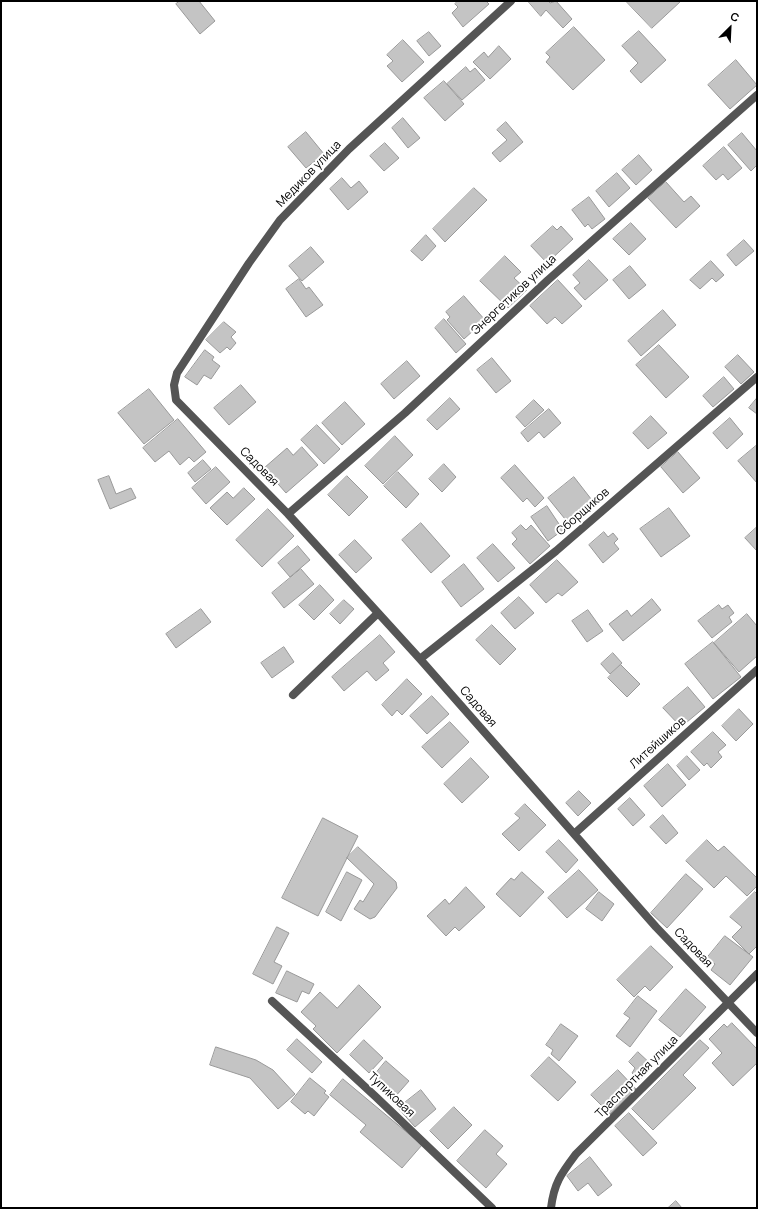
<!DOCTYPE html>
<html>
<head>
<meta charset="utf-8">
<style>
  body { margin:0 }
  #map { position:relative; width:758px; height:1209px; overflow:hidden; background:#fff; font-family:Manrope,sans-serif }
  canvas { display:block }
  .frame { position:absolute; inset:0; border:2px solid #000; pointer-events:none }
  .north { position:absolute; left:710px; top:8px; width:40px; height:40px; -webkit-text-stroke:3px #fff; paint-order:stroke; rotate:24deg; font-size:11px; font-weight:700; line-height:16px; text-align:center; color:#000 }
  .north::after { content:''; display:block; margin:auto; width:14px; height:18px; background:#000; clip-path:polygon(50% 0,100% 100%,50% 72%,0 100%) }
</style>
</head>
<body>
<div id="map">
<canvas width="758" height="1209"></canvas>
<div class="frame"></div>
<div class="north">С</div>
</div>
<script>
const c = document.querySelector('canvas').getContext('2d');
c.lineJoin = 'round';
function fillPath(path, color) {
  c.fillStyle = color;
  c.fill(path, 'evenodd');
}
function strokePath(path, color, width, dash) {
  c.strokeStyle = color;
  c.lineWidth = width;
  c.lineCap = dash ? 'butt' : 'round';
  c.setLineDash(dash || []);
  c.stroke(path);
}
function write(font, color, halo, rows, align = 'center') {
  c.font = font + ' Manrope,sans-serif';
  c.lineWidth = 4;
  c.setLineDash([]);
  c.textBaseline = 'middle';
  c.strokeStyle = halo;
  c.fillStyle = color;
  for (const [text, x, y, turn = 0] of rows) {
    c.save();
    c.translate(x, y);
    c.rotate((+turn || 0) * Math.PI / 180);
    c.textAlign = isNaN(turn) ? turn : align;
    if (halo) c.strokeText(text, 0, 0);
    c.fillText(text, 0, 0);
    c.restore();
  }
}
const building = new Path2D(`
  M180,1H199L215,21L200,34L176,4Z
  M458,1H486L489,4L463,27L452,13L458,7L455,4Z
  M528,1H548L550,3L556,1L572,19L563,28L546,10L541,16Z
  M626,1H681L652,28Z
  M574,27L605,60L573,90L546,62L550,57L546,53Z
  M639,31L666,60L641,83L630,71L638,63L622,46Z
  M429,32L441,46L429,56L417,41Z
  M403,40L424,62L402,82L387,66L393,61L387,55Z
  M499,46L511,59L490,79L473,62L484,52L488,57Z
  M736,60L757,85L730,109L708,85Z
  M466,67L470,72L475,68L485,80L462,100L447,84Z
  M444,81L464,104L445,121L424,98Z
  M403,118L420,138L408,148L392,128Z
  M506,122L523,142L500,162L492,153L507,140L497,130Z
  M306,132L324,154L306,168L288,147Z
  M742,133L757,151V165L751,171L728,145Z
  M385,143L399,158L384,171L370,156Z
  M724,147L742,168L728,180L723,174L716,180L703,166Z
  M639,155L652,170L636,185L622,170Z
  M617,173L630,188L609,207L596,191Z
  M342,178L351,188L359,181L368,192L348,210L330,189Z
  M666,182L684,202L691,196L700,206L676,228L648,198Z
  M474,188L487,200L445,242L433,229Z
  M589,197L605,219L592,229L588,224L585,227L572,210Z
  M631,223L646,239L629,255L613,239Z
  M553,226L557,230L561,226L573,239L547,263L531,246Z
  M426,235L436,246L422,261L411,251Z
  M744,240L754,251L736,266L727,255Z
  M311,247L324,262L302,281L289,266Z
  M505,256L521,272L514,278L527,290L508,308L480,281Z
  M589,260L608,280L585,300L574,288L580,283L573,275Z
  M711,261L724,275L716,282L712,278L700,289L690,280Z
  M630,266L646,285L629,299L613,280Z
  M299,279L306,289L309,287L323,305L306,317L286,289Z
  M558,280L582,306L562,324L555,317L547,324L530,306Z
  M464,296L485,320L464,339L447,320L450,317L446,312Z
  M663,310L676,325L641,356L628,341Z
  M444,319L466,344L456,353L435,328Z
  M224,322L236,332L231,337L236,343L230,350L227,347L220,353L206,340Z
  M659,345L689,377L666,398L636,365Z
  M205,350L214,357L212,360L220,366L211,379L204,375L197,385L185,377Z
  M738,355L754,372L741,384L725,367Z
  M492,358L511,381L496,393L477,370Z
  M407,361L420,376L394,399L381,384Z
  M724,377L734,389L713,407L703,396Z
  M241,385L256,402L229,425L214,408Z
  M149,389L174,420L144,444L118,413Z
  M450,398L460,409L437,430L427,420Z
  M757,398V414L749,408Z
  M534,400L544,410L525,427L516,417Z
  M345,402L365,424L342,445L322,423Z
  M549,409L561,423L544,438L539,432L528,442L521,433Z
  M651,416L667,433L648,449L633,433Z
  M730,418L743,434L727,449L713,433Z
  M178,419L206,452L194,462L189,457L180,465L169,451L155,462L143,448Z
  M317,425L340,449L324,464L301,440Z
  M395,436L413,455L383,484L365,466Z
  M757,445V483L738,461Z
  M302,447L318,465L286,493L264,468L287,448L293,455Z
  M678,452L700,478L683,493L661,467Z
  M203,460L211,469L195,482L188,473Z
  M444,464L456,477L442,492L429,479Z
  M515,465L544,498L535,507L527,498L523,502L501,478Z
  M216,467L230,482L206,504L192,488Z
  M398,472L419,494L406,508L384,486Z
  M109,476L116,494L131,488L136,498L110,509L98,480Z
  M347,476L368,497L349,516L328,495Z
  M574,477L595,504L569,524L548,498Z
  M244,488L255,499L227,525L210,508L227,492L233,498Z
  M547,506L563,530L548,541L531,517Z
  M669,508L690,536L661,557L640,529Z
  M268,509L294,536L262,567L236,540Z
  M421,523L450,556L431,573L402,540Z
  M521,525L526,530L531,525L550,546L530,564L512,544L517,539L512,533Z
  M757,527V551L745,538Z
  M604,532L608,537L613,533L618,539L614,543L619,549L603,563L589,545Z
  M355,540L372,558L356,573L339,555Z
  M493,544L515,568L498,582L477,558Z
  M298,546L310,560L290,577L278,563Z
  M557,560L578,582L562,596L558,593L546,603L530,585Z
  M464,564L484,589L461,607L442,582Z
  M301,569L314,584L284,608L272,593Z
  M320,585L334,600L314,620L299,605Z
  M519,597L534,613L515,629L501,613Z
  M652,599L661,610L623,641L609,624L627,610L631,616Z
  M344,600L354,609L340,624L330,614Z
  M719,605L722,609L728,605L734,613L729,617L732,622L712,638L698,621Z
  M201,609L211,622L176,648L166,634Z
  M588,610L603,631L587,642L572,621Z
  M747,614L757,626V656L739,672L714,643Z
  M492,625L516,649L500,665L476,640Z
  M380,635L395,652L383,663L389,670L376,681L367,671L344,691L332,677Z
  M713,642L741,677L713,699L685,664Z
  M284,647L294,662L272,678L261,663Z
  M613,653L622,663L610,674L601,664Z
  M621,665L640,684L627,697L608,678Z
  M407,679L422,694L402,715L397,710L392,716L382,705Z
  M688,687L705,707L681,727L663,708Z
  M432,696L449,714L427,734L410,716Z
  M739,709L753,724L736,741L722,726Z
  M450,722L469,742L442,768L422,747Z
  M713,732L726,745L718,752L722,757L711,768L707,763L704,766L691,752Z
  M687,756L700,770L689,780L677,766Z
  M471,758L489,777L462,803L444,784Z
  M668,764L686,785L662,807L644,786Z
  M579,791L591,803L578,816L566,803Z
  M630,798L645,815L633,826L618,809Z
  M525,804L546,825L519,851L502,834L520,818L515,814Z
  M663,815L678,833L666,844L650,827Z
  M323,818L358,836L318,916L282,898Z
  M559,840L578,860L566,873L546,852Z
  M707,840L718,851L724,846L757,878V886L747,896L726,876L714,888L686,861Z
  M358,847L396,882L397,888L375,917L370,919L354,909L360,900L363,902L374,884L347,858Z
  M579,870L598,890L567,918L548,898Z
  M347,872L362,880L341,921L326,912Z
  M522,872L544,892L520,917L496,894L511,878L514,880Z
  M686,874L703,889L667,928L651,913Z
  M466,887L485,907L459,931L455,927L446,936L427,916L445,899L449,904Z
  M599,892L614,904L602,921L586,909Z
  M755,892L757,894V946L749,954L732,937L742,927L730,917Z
  M277,927L289,933L274,962L282,966L273,984L253,974Z
  M725,936L753,957L730,985L711,970L715,964L707,958Z
  M651,946L673,967L650,991L645,986L634,997L617,980Z
  M287,971L314,984L309,994L302,991L297,1002L276,993Z
  M359,985L381,1007L337,1053L313,1029L316,1026L301,1012L320,992L337,1008Z
  M686,989L706,1007L680,1037L659,1020Z
  M638,996L657,1011L630,1047L616,1036L630,1018L624,1014Z
  M732,1023L757,1049V1063L733,1086L712,1063L722,1053L709,1039L724,1024L727,1027Z
  M561,1024L578,1036L559,1061L551,1054L553,1050L546,1045Z
  M297,1039L322,1062L312,1073L287,1050Z
  M364,1040L383,1058L369,1073L350,1055Z
  M700,1040L709,1048L683,1075L696,1088L653,1130L632,1109Z
  M216,1047L256,1060L273,1070L295,1094L278,1109L250,1078L210,1065Z
  M638,1052L653,1066L640,1080L632,1073L635,1068L629,1062Z
  M549,1057L576,1082L558,1101L531,1076Z
  M386,1061L409,1081L394,1098L372,1078Z
  M618,1070L636,1089L610,1114L591,1095Z
  M310,1078L326,1091L324,1093L329,1097L314,1116L308,1111L305,1114L291,1102Z
  M343,1079L422,1145L402,1168L360,1132L366,1125L330,1095Z
  M421,1090L436,1109L415,1127L398,1108Z
  M454,1107L472,1125L448,1149L430,1131Z
  M629,1113L657,1143L643,1156L615,1126Z
  M485,1130L503,1146L496,1154L507,1164L486,1188L457,1161Z
  M590,1157L612,1185L598,1196L588,1183L578,1191L567,1176Z
  M676,1201L682,1208H668Z`);
fillPath(building, '#c4c4c4');
strokePath(building, '#999', 1);
strokePath(new Path2D(`
  M511,1L349,149L280,220L249,263L177,373L174,385L176,400L288,514L420,659L656,927L757,1033
  M288,514L405,413L548,280L757,95
  M420,659L556,551L757,377
  M293,695L378,613
  M574,834L757,670
  M272,1001L376,1097L492,1208
  M551,1208C554,1183 561,1174 576,1154L757,974`), '#555', 8);
write('12px', '#000', '#fff', [
  ["Медиков улица",309,174,-46],
  ["Энергетиков улица",514,295,-43],
  ["Садовая",259,467,45],
  ["Сборщиков",583,512,-41],
  ["Садовая",478,707,49],
  ["Литейшиков",658,743,-42],
  ["Садовая",693,948,46],
  ["Траспортная улица",637,1077,-45],
  ["Тупиковая",391,1095,43]
]);
</script>
</body>
</html>
